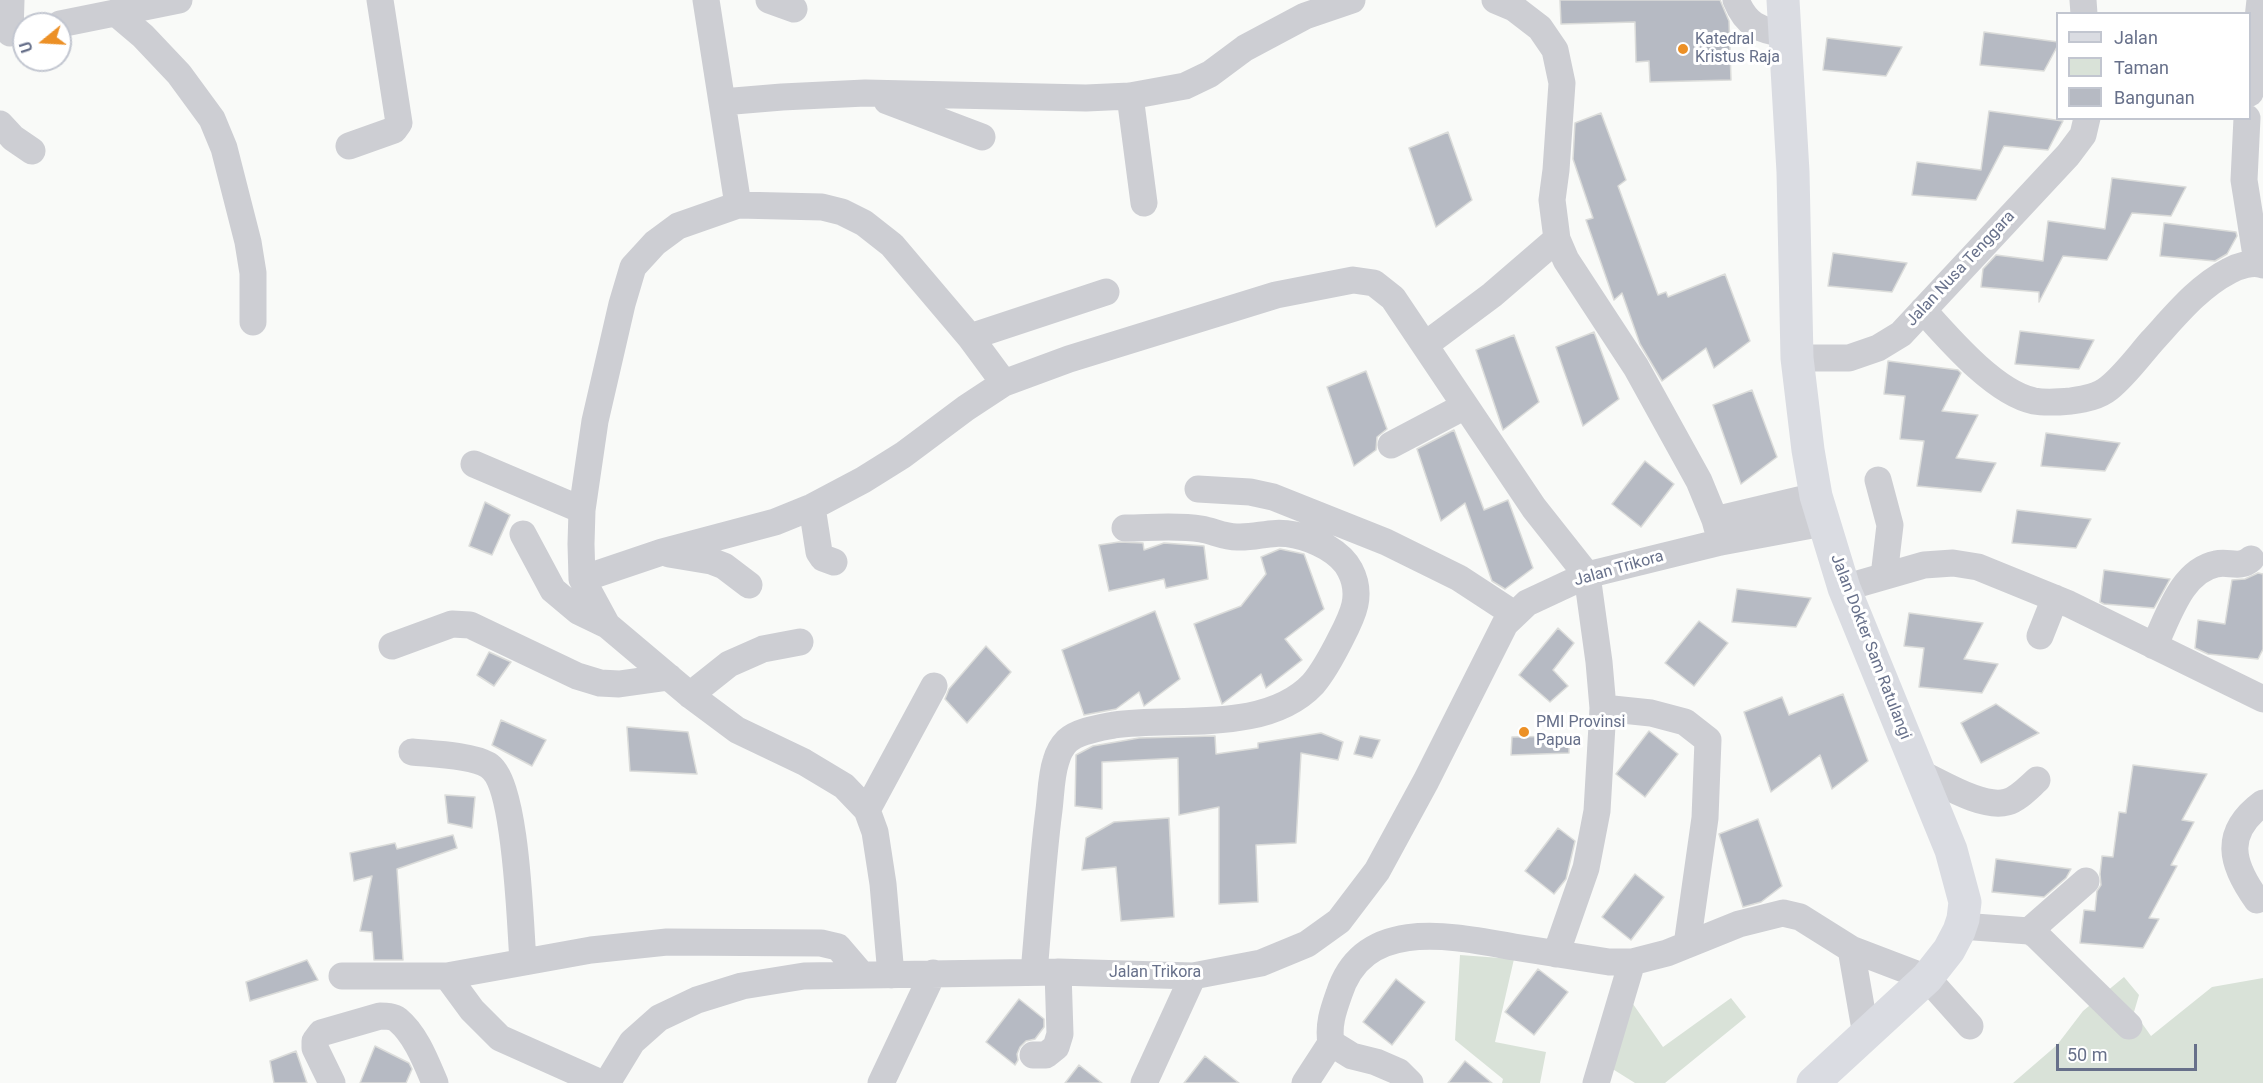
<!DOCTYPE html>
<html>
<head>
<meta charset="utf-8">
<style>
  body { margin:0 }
  #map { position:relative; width:2263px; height:1083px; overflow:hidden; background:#f9faf8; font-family:Roboto,sans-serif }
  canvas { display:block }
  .legend { position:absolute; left:2056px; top:12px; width:195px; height:108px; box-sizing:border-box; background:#fff; border:2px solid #c2c6d0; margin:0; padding:8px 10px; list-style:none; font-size:18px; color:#67708a }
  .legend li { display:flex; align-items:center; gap:12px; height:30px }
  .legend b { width:30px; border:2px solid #c2c6d0 }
  .north { position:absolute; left:12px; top:12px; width:60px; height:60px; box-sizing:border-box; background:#fff; border:2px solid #c2c6d0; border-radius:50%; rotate:252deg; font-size:16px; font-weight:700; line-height:24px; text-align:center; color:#67708a }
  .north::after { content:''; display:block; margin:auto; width:21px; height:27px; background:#ec9026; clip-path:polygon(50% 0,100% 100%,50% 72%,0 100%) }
  .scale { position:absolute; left:2056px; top:1044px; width:141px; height:27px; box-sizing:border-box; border:3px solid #67708a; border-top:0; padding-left:8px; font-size:18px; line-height:21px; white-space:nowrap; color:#67708a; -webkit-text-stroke:4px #fff; paint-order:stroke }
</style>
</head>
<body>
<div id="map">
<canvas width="2263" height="1083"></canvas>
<ul class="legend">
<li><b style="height:8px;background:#dadce2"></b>Jalan</li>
<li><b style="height:16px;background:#d9e2d8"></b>Taman</li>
<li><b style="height:16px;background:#b6bac3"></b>Bangunan</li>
</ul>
<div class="north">U</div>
<div class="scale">50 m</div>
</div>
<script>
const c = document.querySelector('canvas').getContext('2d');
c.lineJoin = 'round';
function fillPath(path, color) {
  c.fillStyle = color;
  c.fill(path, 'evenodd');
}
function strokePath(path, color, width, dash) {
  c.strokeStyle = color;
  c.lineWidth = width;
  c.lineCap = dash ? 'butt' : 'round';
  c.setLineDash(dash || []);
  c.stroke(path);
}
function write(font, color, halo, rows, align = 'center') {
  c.font = font + ' Roboto,sans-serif';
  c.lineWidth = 6;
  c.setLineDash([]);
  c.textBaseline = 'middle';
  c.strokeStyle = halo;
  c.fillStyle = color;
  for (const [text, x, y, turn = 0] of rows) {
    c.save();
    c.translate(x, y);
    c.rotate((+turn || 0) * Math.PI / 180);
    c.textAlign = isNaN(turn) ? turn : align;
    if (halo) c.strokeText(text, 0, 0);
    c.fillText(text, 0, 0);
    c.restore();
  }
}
fillPath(new Path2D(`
  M1460,955L1514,959L1495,1042L1546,1052L1540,1083H1502L1503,1079L1455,1040Z
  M2124,977L2139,995L2134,1012L2151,1036L2212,987L2263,978V1083H2013L2057,1045L2083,1011Z
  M1731,998L1746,1017L1665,1083H1635L1611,1068L1633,1004L1663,1047Z`), '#d9e2d8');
const building = new Path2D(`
  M1560,0H1720L1729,21L1731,80L1650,82L1649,61L1636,62L1635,22L1561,24Z
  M1984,32L2058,42V45L2044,71L1980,65Z
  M1827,38L1902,47L1886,76L1823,70Z
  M1989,111L2063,121L2048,150L2004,146L1976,200L1912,195L1917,162L1981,170Z
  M1601,113L1626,180L1618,186L1658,295L1666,292L1668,297L1725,274L1750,341L1714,368L1706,348L1662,381L1640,344L1622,293L1614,300L1586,220L1593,218L1573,159L1575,123Z
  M1448,132L1472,200L1436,227L1409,148Z
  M2112,178L2186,187L2171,216L2132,213L2107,260L2063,256L2039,302V292L1981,287L1983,269L1996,255L2043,261L2048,221L2105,229Z
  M2164,223L2236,232L2237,236L2227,254L2215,261L2160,256Z
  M1833,253L1907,263L1892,292L1828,286Z
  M2020,331L2094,340L2079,369L2015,364Z
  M1594,332L1619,399L1583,426L1556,347Z
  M1514,335L1539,402L1503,430L1476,350Z
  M1888,361L1958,370L1961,373L1942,411L1978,415L1956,458L1996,463L1981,492L1917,486L1924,441L1900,439L1905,396L1884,394Z
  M1366,371L1387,429L1377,437L1376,450L1354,466L1327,387Z
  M1752,390L1777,457L1741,484L1713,405Z
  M1454,430L1484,510L1508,500L1533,568L1505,589L1492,581L1465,503L1441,521L1417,449Z
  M2046,433L2120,443L2105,471L2041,466Z
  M1645,461L1674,484L1641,527L1612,504Z
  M485,502L510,515L492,555L469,546Z
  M2017,510L2091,519L2076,548L2012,543Z
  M1119,542L1143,543L1144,550L1164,543L1204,546L1208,579L1166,588L1164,579L1109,591L1099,545Z
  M1280,549L1304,554L1324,609L1285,639L1302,660L1266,688L1261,674L1222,704L1194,624L1241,606L1266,574L1261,557Z
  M2104,570L2170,579L2154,608L2104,604L2100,602Z
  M2258,573L2263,574V649L2258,659L2208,654L2195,648L2198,620L2225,624L2232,580L2245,579Z
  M1737,589L1811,598L1796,627L1732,622Z
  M1155,611L1180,679L1144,706L1139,692L1116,709L1084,715L1062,650Z
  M1909,613L1983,623L1964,659L1998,664L1982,693L1919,687L1924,648L1904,646Z
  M1699,621L1728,643L1694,686L1665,663Z
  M1558,628L1574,643L1553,670L1568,686L1550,702L1519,675Z
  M986,646L1011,672L967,723L945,699L949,689Z
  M489,652L511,662L494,686L477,675Z
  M1843,694L1868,761L1832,789L1820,755L1771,792L1744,712L1782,697L1789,715Z
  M1996,704L2039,733L1981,763L1961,723Z
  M501,720L546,740L532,766L492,745Z
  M627,727L688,732L697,774L630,771Z
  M1649,731L1678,754L1645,797L1616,774Z
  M1321,733L1343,742L1338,760L1301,753L1296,843L1256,845L1258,902L1219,904V807L1179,815L1178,758L1102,762V809L1075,806L1076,755L1093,746L1139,738L1215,736L1216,754L1258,748V743Z
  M1360,736L1380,740L1372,758L1354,754Z
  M1569,736V753L1511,755L1512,737Z
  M2133,765L2207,774L2182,820L2194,822L2171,865L2177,866L2149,918L2159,919L2143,948L2080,943L2084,910L2095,911L2097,891L2101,885L2100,874L2102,856L2113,857L2119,812L2126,813Z
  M445,795L475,797L472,828L448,823Z
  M1169,818L1174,917L1121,921L1116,867L1082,870L1086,838L1114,822Z
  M1758,819L1782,886L1761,902L1743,907L1719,834Z
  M1558,828L1575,841L1566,879L1554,894L1525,871Z
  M453,835L457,848L397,869L403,960H374L372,932L360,931L372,876L354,881L350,853L395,843L397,849Z
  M1996,859L2071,869L2066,878L2044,897L1992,892Z
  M1635,874L1664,897L1631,940L1602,917Z
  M307,960L318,980L250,1001L246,982Z
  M1538,969L1568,992L1534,1035L1505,1012Z
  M1396,979L1425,1002L1392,1045L1363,1022Z
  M1019,999L1044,1019V1027L1035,1039L1026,1041L1020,1047L1017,1054L1018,1060L1015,1065L986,1042Z
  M375,1046L409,1063L412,1069L406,1083H360Z
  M296,1051L307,1083H274L270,1061Z
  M1205,1056L1239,1083H1184Z
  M1465,1061L1492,1083H1448Z
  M1079,1065L1102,1083H1065Z`);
fillPath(building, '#b6bac3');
strokePath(building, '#dbdcda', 1.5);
strokePath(new Path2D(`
  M706,0L738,205
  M769,0L794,9
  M1495,0L1514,8L1540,28L1555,50L1562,83L1556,170L1552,200L1557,239L1566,260L1636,367L1699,481L1715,520L1721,542
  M1736,0C1746,25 1759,30 1785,34
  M2083,0L2084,14
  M117,14L143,36L179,74L212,119L224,148L248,242L253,273V322
  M60,24L179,0
  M10,33L11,0
  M2250,93L2260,0
  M1130,96L1144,203
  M887,101L982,137
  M722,102L782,97L865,93L1086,98L1130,96L1185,86L1210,74L1245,48L1305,16L1352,0
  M2247,118L2244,180L2257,262
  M0,124L13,138L32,151
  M349,146L394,130L399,123L380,0
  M1923,310C1949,339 1995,393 2034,401C2045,403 2060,402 2071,401C2084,399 2098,397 2109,388C2125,375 2138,357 2152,341C2175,316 2198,287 2229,271C2238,266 2253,261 2263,265
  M970,337L1106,292
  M1425,345L1492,295L1557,239
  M1797,358H1849L1878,348L1901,334L2068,155L2083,135L2087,118
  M1391,445L1465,406
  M474,464L582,510
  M1878,480L1890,525L1884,576
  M1198,489L1250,492L1273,497L1386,542L1459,578L1514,614
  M812,507L819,552L823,558L834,562
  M1715,520L1816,496
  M523,534L553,590L578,611L607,625
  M669,554L711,561L724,566L749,585
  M582,579L662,552L775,522L812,507L863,480L903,455L966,408L1004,383L1069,359L1276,295L1353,280L1374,283L1393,298L1534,508L1587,575L1599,662L1603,708L1597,811L1586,868L1556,954
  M1844,588L1924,565L1953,563L1978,567L2069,604L2263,699
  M2040,636L2055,598
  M392,646L452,624L470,625L577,676L600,683L619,684L669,677
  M2154,646C2168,618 2181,571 2216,564C2229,561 2240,569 2251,559
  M690,695L729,664L763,649L800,642
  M1603,708L1651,713L1685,722L1708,740L1705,818L1687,945
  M412,752C433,754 471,755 488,765C517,782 520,925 523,961
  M1920,773C1942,783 1983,809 2007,802C2018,799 2028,788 2037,780
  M867,810L934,686
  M2257,900C2231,864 2222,833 2263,803
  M1961,926L2029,931L2036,935L2129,1026
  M2029,931L2086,881
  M1851,949L1866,1035
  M1034,972C1039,918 1042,864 1049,810C1051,794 1051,776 1056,761C1058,754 1062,746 1067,741C1078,731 1099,728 1114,725C1175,716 1266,734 1313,684C1324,671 1333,654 1341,638C1353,615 1363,595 1350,570C1341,552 1315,539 1295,535C1270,530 1259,538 1237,537C1224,537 1213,531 1201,529C1177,525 1149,528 1125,528
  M891,975L883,884L875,832L867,810L844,786L804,762L737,730L690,695L607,625L582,579L581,544L582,510L595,421L622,304L633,267L655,243L678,226L738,205L822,207L842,212L864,223L892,245L970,337L1004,383
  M342,976H447L591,950L667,942L821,943L838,947L862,975
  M447,976L472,1010L500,1038L601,1083
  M1331,1043L1352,1056L1376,1062L1399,1072L1410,1083
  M1033,1055H1046L1056,1047L1060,1034L1058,972
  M332,1083L315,1048V1041L321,1033L380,1016C386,1016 393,1016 398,1020C416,1035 426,1062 435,1083
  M607,1083L632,1042L659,1018L697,1000L742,986L804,976L1058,972L1193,976L1261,963L1307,944L1339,921L1377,871L1426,781L1505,624L1527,603L1587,575L1721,542L1823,523
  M881,1083L933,973
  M1144,1083L1193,976
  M1305,1083L1331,1043C1328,1025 1333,1011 1339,994C1364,916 1452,936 1514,947C1545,952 1577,957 1609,962H1632L1667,953L1739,924L1783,913L1800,917L1851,949L1927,978L1970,1026
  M1596,1083L1632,962`), '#cdced3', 27);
strokePath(new Path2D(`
  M1783,0L1793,172L1797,358L1808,450L1816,496L1844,588L1951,850L1965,902L1963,919L1959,931L1949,950L1927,978L1813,1083`), '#dadce2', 33);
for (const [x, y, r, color] of [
  [1683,49,6,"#ec9026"],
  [1524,732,6,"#ec9026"]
]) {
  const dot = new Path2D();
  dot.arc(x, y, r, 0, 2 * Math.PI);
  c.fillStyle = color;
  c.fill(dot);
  strokePath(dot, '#fff', 2);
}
write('16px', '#67708a', '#fff', [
  ["Katedral",1695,40],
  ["Kristus Raja",1695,58],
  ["PMI Provinsi",1536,723],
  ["Papua",1536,741]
], 'left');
write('16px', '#67708a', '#fff', [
  ["Jalan Nusa Tenggara",1961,269,-47],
  ["Jalan Trikora",1619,569,-16],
  ["Jalan Dokter Sam Ratulangi",1870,647,69],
  ["Jalan Trikora",1155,973]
]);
</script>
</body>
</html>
